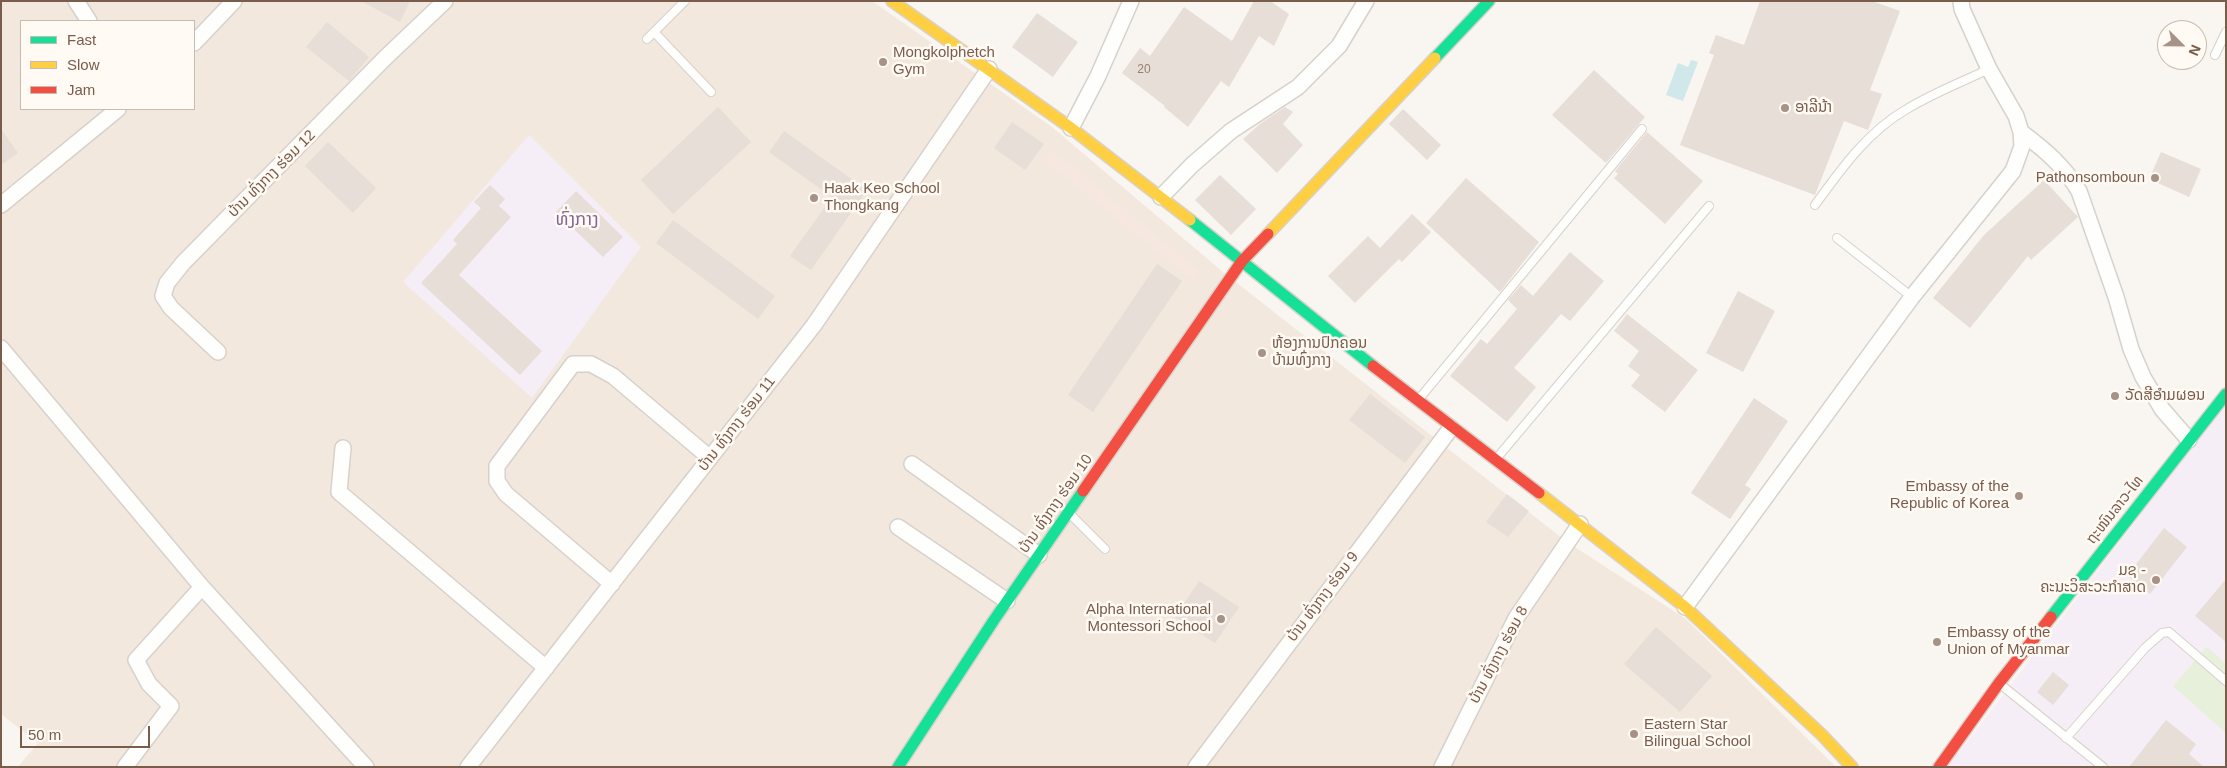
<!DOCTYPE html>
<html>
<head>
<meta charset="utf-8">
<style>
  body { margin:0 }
  #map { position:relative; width:2227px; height:768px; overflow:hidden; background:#f9f5f0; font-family:Helvetica,sans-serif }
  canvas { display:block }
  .frame { position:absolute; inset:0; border:2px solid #7a5c4d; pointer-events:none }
  .legend { position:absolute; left:20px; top:20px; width:175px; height:90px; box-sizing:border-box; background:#fffaf3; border:1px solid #cabbb1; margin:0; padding:6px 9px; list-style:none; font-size:15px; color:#7a5c4d }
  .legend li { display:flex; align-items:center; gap:10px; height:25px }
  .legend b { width:25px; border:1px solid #cabbb1 }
  .north { position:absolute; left:2157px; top:20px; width:50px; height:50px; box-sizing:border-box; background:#fffaf3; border:1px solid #cabbb1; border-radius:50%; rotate:113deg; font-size:14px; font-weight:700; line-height:20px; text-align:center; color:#7a5c4d }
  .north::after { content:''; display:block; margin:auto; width:18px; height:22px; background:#a69286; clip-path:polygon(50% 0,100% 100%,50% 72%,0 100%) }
  .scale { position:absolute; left:20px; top:726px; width:130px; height:22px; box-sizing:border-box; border:2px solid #7a5c4d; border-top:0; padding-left:6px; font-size:15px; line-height:18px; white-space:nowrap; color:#7a5c4d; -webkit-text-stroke:4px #fffaf3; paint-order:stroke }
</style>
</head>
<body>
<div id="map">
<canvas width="2227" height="768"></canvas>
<div class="frame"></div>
<ul class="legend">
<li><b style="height:6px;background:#16e098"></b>Fast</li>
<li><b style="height:6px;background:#ffcf43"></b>Slow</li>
<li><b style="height:6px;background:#f24e42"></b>Jam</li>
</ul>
<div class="north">N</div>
<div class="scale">50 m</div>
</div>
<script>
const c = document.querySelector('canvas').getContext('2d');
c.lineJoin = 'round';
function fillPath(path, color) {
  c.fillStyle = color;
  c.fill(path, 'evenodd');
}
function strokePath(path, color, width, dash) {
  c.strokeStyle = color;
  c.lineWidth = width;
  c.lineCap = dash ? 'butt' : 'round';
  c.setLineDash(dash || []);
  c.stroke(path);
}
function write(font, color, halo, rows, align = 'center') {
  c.font = font + ' Helvetica,"Noto Sans Lao",sans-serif';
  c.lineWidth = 5;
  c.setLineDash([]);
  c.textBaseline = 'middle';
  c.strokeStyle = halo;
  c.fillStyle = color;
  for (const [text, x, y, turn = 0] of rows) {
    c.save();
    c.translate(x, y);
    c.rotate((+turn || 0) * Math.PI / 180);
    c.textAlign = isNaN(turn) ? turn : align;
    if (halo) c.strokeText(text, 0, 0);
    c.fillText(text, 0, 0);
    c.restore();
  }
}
fillPath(new Path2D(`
  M1,1H872L1052,127L1223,272L1567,542L1686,619L1836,767H18L38,743L1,714ZM21,21H194V109H21Z`), '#f2e8de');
fillPath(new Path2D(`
  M1052,149L1199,271L1193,280L1043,160Z`), '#f6e8e1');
fillPath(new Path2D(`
  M529,135L641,247L532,398L403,282Z
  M2226,403V767H1948Z`), '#f6eef6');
fillPath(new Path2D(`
  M2207,647L2226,664V733L2173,686Z`), '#e7f0db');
fillPath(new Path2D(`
  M1691,60L1698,62L1683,101L1666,95L1678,63L1688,67Z`), '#d0e8ea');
fillPath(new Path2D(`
  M361,1H410L400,22Z
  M1254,1H1270L1289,14L1274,46L1259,36L1229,87L1221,81L1188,127L1164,107L1165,106L1122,73L1140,48L1150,56L1184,7L1232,41Z
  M1760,1H1872L1900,11L1870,90L1882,94L1868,130L1844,121L1815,195L1680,145L1714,55L1709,53L1716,35L1744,45Z
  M1037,13L1078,42L1053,77L1012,47Z
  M327,22L369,57L349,81L306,47Z
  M1594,70L1645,117L1606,163L1552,115Z
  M718,107L751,142L673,214L641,180Z
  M1285,107L1293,112L1283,124L1303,145L1277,173L1243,139L1261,123Z
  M1403,109L1441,145L1427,160L1389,124Z
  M1012,122L1044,144L1025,170L994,148Z
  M1,129L18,153L1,165Z
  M784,131L867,190L811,270L790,256L832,197L769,152Z
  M1647,132L1703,181L1665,224L1614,178L1618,174L1615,171Z
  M328,142L376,188L353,213L305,166Z
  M2161,152L2201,169L2189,197L2149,179Z
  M1220,175L1256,209L1231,235L1195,200Z
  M1466,178L1539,242L1500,292L1426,223Z
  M2044,180L2078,217L2031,260L2028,256L1970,328L1933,298L1984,235Z
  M490,185L505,199L499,206L511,217L459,275L542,351L520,375L421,283L457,244L453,240L481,208L474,202Z
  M576,191L623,237L603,257L556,212Z
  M1412,214L1431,232L1402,262L1399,259L1355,303L1328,276L1368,236L1380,248Z
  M673,220L775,296L758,319L656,243Z
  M1570,252L1604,281L1570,321L1561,314L1514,368L1536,387L1507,422L1450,376L1481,339L1487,344L1517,309L1508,300L1521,285L1533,296Z
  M1157,264L1182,281L1093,412L1068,395Z
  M1738,291L1775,311L1743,372L1706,353Z
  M1627,314L1698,370L1665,412L1631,386L1640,375L1628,366L1639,351L1614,331Z
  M1370,394L1425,437L1405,463L1349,420Z
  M1754,398L1788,421L1745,485L1751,489L1730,519L1691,493Z
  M1507,494L1529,511L1508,537L1486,522Z
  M2164,528L2187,547L2150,594L2127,576Z
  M2226,579V642L2195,616Z
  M1199,581L1239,607L1215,643L1175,617Z
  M1656,627L1712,676L1680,712L1624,664Z
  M2053,672L2069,685L2053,705L2037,692Z
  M2166,720L2196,744L2189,754L2204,767H2129Z`), '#e6ded7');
const lane = new Path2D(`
  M654,32L711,92
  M647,39L685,1
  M2215,55L2226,32
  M1815,205C1841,169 1868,131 1907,109C1933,93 1962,82 1989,69
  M1837,238L1912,297
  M1419,399L1642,129
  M1496,459L1709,206
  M1070,514L1105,549
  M2000,684L2103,767
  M2066,738L2145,648L2162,633L2169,632L2226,681`);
const street = new Path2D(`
  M76,1L89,21
  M194,43L234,1
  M1071,128L1098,76L1131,1
  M2021,132C2045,150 2064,166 2079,191L2116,297L2131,349L2143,377L2162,409L2189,440
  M1161,197L1192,165L1231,131L1298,87L1339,46L1366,1
  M1,205L118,109
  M1,348L202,587L366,767
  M218,352L171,308L163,296L167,283L183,263L385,58L445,1
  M343,448L339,492L546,668
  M912,464L1039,555
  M898,527L1007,601
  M612,584L506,494L497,481V466L573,364H591L613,376L710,458
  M1685,607L1912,297L2013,171L2022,146L2021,132L2016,116L1989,69L1962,9L1961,1
  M125,767L171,706L149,684L136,660L202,587
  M468,767L814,325L989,69
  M1196,767L1451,428
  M1442,767L1516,618L1580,524`);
const fast = new Path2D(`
  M1435,58L1489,1
  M1190,220L1373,366
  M2051,617L2226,394
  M898,767L994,620L1083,491`);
const slow = new Path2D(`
  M892,1L1071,128L1190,220
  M1268,234L1435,58
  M1539,493L1685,607L1822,735L1852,767`);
const jam = new Path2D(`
  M1373,366L1539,493
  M1083,491L1242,261L1268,234
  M1939,767L1999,683L2051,617`);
strokePath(lane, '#d7d1cb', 10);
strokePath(street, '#d7d1cb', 18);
strokePath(fast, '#d9d2cb', 14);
strokePath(slow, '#d9d2cb', 14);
strokePath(jam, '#d9d2cb', 14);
strokePath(lane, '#fefefd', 8);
strokePath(street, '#fefefd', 15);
strokePath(fast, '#16e098', 11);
strokePath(slow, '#ffcf43', 11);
strokePath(jam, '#f24e42', 11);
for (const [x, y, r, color] of [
  [883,62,5,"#a69286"],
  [1785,108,5,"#a69286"],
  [2155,178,5,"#a69286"],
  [814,198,5,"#a69286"],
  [1262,353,5,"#a69286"],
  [2115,396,5,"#a69286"],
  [2019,496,5,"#a69286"],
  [2156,580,5,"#a69286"],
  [1221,619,5,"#a69286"],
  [1937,642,5,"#a69286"],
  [1634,734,5,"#a69286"]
]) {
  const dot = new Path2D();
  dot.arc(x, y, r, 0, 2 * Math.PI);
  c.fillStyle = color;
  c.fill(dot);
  strokePath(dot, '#fffaf3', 2);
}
write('12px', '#977e72', null, [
  ["20",1144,70]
]);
write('15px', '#7a5c4d', '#fffaf3', [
  ["Mongkolphetch",893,53],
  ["Gym",893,70],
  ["ອາລີນ້າ",1795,108],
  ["Pathonsomboun",2145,178,"right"],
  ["Haak Keo School",824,189],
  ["Thongkang",824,206],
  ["ຫ້ອງການປົກຄອນ",1272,344],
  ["ບ້າມທົ່ງກາງ",1272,361],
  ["ວັດສີອຳມຜອນ",2125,396],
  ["Embassy of the",2009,487,"right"],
  ["Republic of Korea",2009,504,"right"],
  ["ມຊ -",2146,571,"right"],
  ["ຄະນະວິສະວະກຳສາດ",2146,588,"right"],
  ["Alpha International",1211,610,"right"],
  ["Montessori School",1211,627,"right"],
  ["Embassy of the",1947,633],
  ["Union of Myanmar",1947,650],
  ["Eastern Star",1644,725],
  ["Bilingual School",1644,742]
], 'left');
write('15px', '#7a5c4d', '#fffaf3', [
  ["ບ້ານ ທົ່ງກາງ ຮ່ອມ 12",272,174,-45],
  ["ບ້ານ ທົ່ງກາງ ຮ່ອມ 11",737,424,-52],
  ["ບ້ານ ທົ່ງກາງ ຮ່ອມ 10",1056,504,-55],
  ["ຖະໜົນລາວ-ໄທ",2115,510,-52],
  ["ບ້ານ ທົ່ງກາງ ຮ່ອມ 9",1323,597,-53],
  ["ບ້ານ ທົ່ງກາງ ຮ່ອມ 8",1499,655,-62]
]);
write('18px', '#846695', '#fffaf3', [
  ["ທົ່ງກາງ",577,220]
]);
</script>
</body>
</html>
